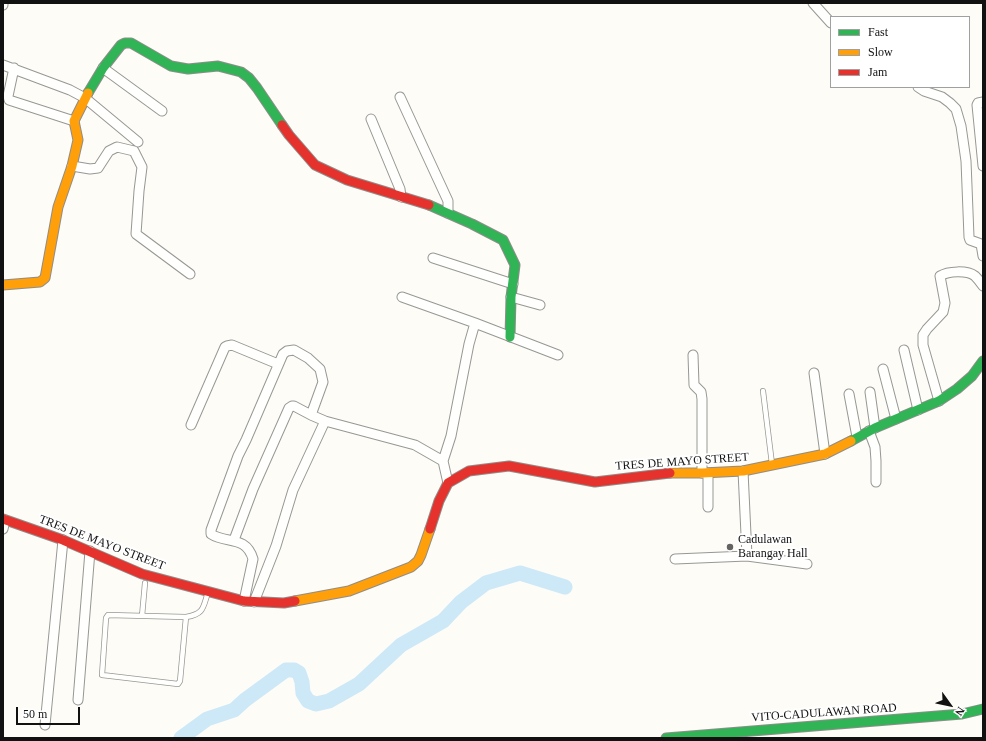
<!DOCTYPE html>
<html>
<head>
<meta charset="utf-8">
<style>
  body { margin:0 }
  #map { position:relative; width:986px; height:741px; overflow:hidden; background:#fdfcf7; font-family:"Times New Roman",serif }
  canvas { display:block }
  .frame { position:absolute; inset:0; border:4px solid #111; pointer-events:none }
  .legend { position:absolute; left:830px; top:16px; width:140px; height:72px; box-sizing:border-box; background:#fff; border:1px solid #a0a0a0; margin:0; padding:5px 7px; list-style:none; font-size:12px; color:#111 }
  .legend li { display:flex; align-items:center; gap:8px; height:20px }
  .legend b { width:20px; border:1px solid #a0a0a0 }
  .north { position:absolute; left:930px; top:685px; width:40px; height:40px; -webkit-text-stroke:3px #fff; paint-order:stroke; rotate:123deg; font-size:11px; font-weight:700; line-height:16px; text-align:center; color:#111 }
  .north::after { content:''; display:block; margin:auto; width:14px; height:18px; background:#111; clip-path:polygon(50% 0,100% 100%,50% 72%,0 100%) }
  .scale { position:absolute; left:16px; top:707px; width:64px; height:18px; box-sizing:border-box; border:2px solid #111; border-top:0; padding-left:5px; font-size:12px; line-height:14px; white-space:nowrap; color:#111; -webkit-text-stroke:3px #fff; paint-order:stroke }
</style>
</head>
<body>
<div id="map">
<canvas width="986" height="741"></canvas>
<div class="frame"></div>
<ul class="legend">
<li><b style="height:5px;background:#30b455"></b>Fast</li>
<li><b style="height:5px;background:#ff9f0a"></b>Slow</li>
<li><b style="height:5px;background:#e5322d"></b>Jam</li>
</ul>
<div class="north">N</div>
<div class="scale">50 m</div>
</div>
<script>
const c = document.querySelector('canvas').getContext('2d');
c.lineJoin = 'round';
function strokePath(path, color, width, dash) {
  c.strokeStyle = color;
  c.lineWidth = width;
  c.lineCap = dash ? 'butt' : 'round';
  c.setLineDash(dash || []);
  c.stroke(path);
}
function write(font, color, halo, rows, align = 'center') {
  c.font = font + ' "Times New Roman",serif';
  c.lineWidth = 4;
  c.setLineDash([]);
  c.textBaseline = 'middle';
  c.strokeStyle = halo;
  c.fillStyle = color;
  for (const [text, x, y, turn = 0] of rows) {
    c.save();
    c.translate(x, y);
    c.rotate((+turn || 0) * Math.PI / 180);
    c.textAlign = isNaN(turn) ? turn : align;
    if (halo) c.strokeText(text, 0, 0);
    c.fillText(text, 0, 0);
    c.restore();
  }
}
strokePath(new Path2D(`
  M181,738L207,719L234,710L245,700L286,670H294L299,673L302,682L303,693L308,701L316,704L329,701L359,684L401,645L443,621L461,602L486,583L520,573L565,587`), '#cde8f7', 15);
const lane = new Path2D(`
  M763,391L772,464
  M142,616L145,583
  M186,617L180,681L178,684L102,675L106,618L108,615L186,617C204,614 203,608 208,592`);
const street = new Path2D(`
  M3,3V5
  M813,3L831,23
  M3,65L70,90L85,98L138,142
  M14,68L8,96L9,100L74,121
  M103,68L162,111
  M918,87L924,91L942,97L950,103L956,109L961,126L966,161L969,237L970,240L981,244L983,256
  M400,97L448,201V213
  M983,102L978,103L977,105L983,166
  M371,119L400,189L401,197
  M72,166L90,169L98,168L109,151L117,147L134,151L142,167L139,191L136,234L190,274
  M433,258L513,284
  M402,297L475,323L558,355
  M511,297L540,305
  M904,350L918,410
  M693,355L694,385L701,392L702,399V473
  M883,369L896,419
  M814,373L825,454
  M870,392L875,428
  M849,394L857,437
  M939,401L923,345V335L927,329L943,312L945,303L940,276C948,271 967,270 975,276C978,279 981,283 983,286
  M191,425L225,347L227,346L232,345L278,364
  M869,431L875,447L876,461V482
  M743,471L747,556
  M448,483L443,461L451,436L469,344L475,323
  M708,507V473
  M3,529L5,520
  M234,540L253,489L289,408L292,406H294L311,415
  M675,559L747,556L807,564
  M244,601L253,559C246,535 226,544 211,534V530L238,456L246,440L283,354L287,351L294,350L308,358L320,369L323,382L311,415L325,421L415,445L443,461
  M254,602L276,546L293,490L325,421
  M78,700L90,551
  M45,725L63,540`);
const fast = new Path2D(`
  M88,93L103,68L121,45L125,43H131L171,66L188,69L218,66L241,72L249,78L257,88L282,125
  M429,205L472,224L503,240L515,265L511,297L510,337
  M851,441L875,428L939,401L957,389L972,376L983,361
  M666,738L962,714L983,709`);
const slow = new Path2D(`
  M3,285L40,282L45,278L58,207L72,166L78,140L74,121L88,93
  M670,473H702L743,471L825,454L851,441
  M295,601L349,591L411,567L418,561L421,555L430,529`);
const jam = new Path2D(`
  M282,125L289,135L315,165L347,180L429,205
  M3,519L63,540L142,574L244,601L284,603L295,601
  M430,529L439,501L448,483L469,471L509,466L595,482L670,473`);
strokePath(lane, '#979795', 6);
strokePath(street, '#979795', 11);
strokePath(fast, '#8e8d8b', 11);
strokePath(slow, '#8e8d8b', 11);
strokePath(jam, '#8e8d8b', 11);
strokePath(lane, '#fffffe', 4.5);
strokePath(street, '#fffffe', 9);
strokePath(fast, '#30b455', 9);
strokePath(slow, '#ff9f0a', 9);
strokePath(jam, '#e5322d', 9);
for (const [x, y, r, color] of [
  [730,547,4,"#646362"]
]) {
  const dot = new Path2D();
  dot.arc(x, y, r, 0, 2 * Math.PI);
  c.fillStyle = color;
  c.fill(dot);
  strokePath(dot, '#fff', 1.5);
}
write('12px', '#111', '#fff', [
  ["TRES DE MAYO STREET",682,462,-4],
  ["TRES DE MAYO STREET",102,543,21],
  ["VITO-CADULAWAN ROAD",824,713,-4]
]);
write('12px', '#111', '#fff', [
  ["Cadulawan",738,540],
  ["Barangay Hall",738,554]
], 'left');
</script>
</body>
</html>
